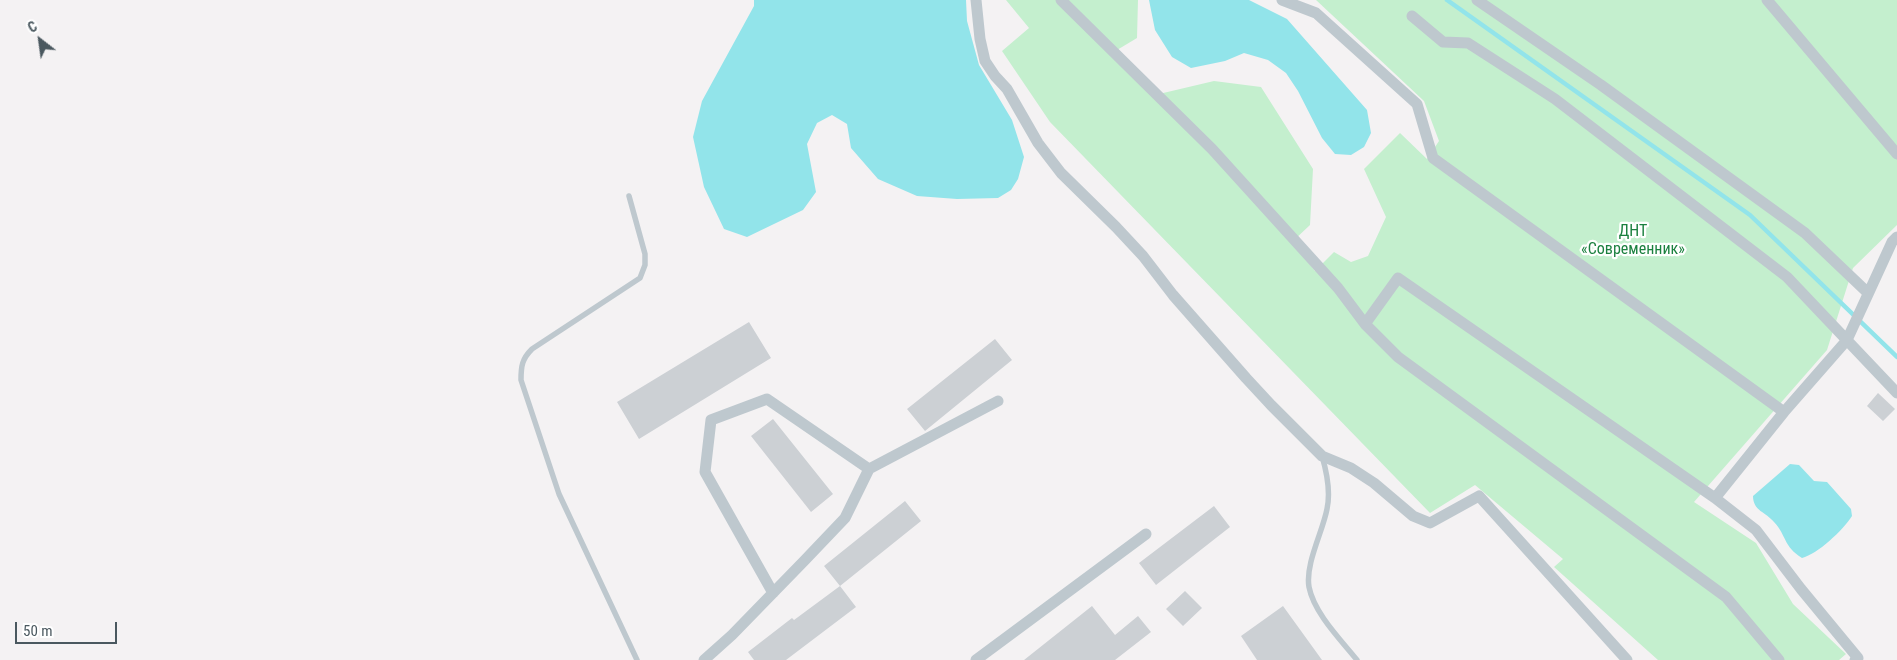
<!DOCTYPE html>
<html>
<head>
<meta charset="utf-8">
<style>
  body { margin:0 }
  #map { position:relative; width:1897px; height:660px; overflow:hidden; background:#f4f2f3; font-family:"Roboto Condensed",sans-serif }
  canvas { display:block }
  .north { position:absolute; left:15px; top:15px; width:50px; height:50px; -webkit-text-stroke:4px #fff; paint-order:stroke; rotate:330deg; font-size:14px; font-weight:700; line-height:20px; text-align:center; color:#4a585f }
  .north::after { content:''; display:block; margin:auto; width:18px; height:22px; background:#4a585f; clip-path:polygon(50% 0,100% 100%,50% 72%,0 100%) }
  .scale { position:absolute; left:15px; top:622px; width:102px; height:22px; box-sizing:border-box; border:2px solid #4a585f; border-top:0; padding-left:6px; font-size:15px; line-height:18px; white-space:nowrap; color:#4a585f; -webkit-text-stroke:4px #fff; paint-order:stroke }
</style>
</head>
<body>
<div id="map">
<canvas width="1897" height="660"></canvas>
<div class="north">С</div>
<div class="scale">50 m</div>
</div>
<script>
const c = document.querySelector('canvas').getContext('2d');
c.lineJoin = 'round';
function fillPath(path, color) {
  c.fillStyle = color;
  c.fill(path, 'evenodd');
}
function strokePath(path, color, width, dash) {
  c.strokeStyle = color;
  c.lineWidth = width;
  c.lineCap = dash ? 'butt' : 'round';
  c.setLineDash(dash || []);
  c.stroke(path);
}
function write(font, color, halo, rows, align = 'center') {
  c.font = font + ' "Roboto Condensed",sans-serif';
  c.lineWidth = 4.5;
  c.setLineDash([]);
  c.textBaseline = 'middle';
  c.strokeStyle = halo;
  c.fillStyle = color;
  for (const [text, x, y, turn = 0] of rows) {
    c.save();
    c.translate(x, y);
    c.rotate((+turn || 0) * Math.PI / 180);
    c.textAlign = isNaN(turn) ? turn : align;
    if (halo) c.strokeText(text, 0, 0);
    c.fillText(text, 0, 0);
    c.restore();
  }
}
fillPath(new Path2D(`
  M1006,0H1138L1137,38L1117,50L1159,94L1214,81L1261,87L1313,169L1310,225L1292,242L1315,271L1334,252L1351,262L1368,256L1386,217L1364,169L1400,133L1427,159L1439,141L1424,101L1316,0H1897V225L1853,268L1827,350L1694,502L1756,543L1793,604L1846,654L1839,660H1658L1554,567L1563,559L1475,485L1430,513L1050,122L1002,51L1029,28Z`), '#c4efce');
fillPath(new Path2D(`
  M754,0H966L967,21L979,65L1012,120L1024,157L1018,179L1011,190L998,198L957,199L917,196L878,179L851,148L847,124L832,115L817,123L807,144L816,192L803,210L747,237L724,229L704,187L693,137L702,101L754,6Z
  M1149,0H1249L1287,19L1367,110L1371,133L1364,147L1351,155L1335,154L1322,138L1298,91L1286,73L1268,60L1244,53L1225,61L1191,68L1172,57L1155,30Z
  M1790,464L1799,465L1814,481L1827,482L1851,509L1852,516C1843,530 1818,554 1802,558C1783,546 1787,536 1774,522C1766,512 1753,511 1753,496Z`), '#92e4ea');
strokePath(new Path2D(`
  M1447,0L1750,215L1897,357`), '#92e4ea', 4.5);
fillPath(new Path2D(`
  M749,322L771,358L639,439L617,402Z
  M995,339L1012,360L925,431L907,409Z
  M1878,393L1895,409L1883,421L1867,406Z
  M773,419L833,494L811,512L751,436Z
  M905,501L921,521L840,586L824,566Z
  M1214,506L1230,527L1156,585L1139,563Z
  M840,586L856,607L786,660H754L748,652L792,618L794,620Z
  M1185,591L1202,608L1183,626L1166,609Z
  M1092,606L1115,635L1138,616L1151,632L1115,660H1024Z
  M1283,606L1322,660H1257L1241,636Z`), '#ccd0d4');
strokePath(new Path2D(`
  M629,196L645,254V265L640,278L532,349C522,359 521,366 521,380L559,494L637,660
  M1322,456C1327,473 1331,491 1327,509C1323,531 1305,564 1309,587C1314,613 1341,640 1357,660`), '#bec8ce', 5.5);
strokePath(new Path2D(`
  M976,0L980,39L985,61L995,76L1007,89L1038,143L1061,173L1116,227L1143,256L1173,295L1246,378L1271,405L1322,456L1351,468L1374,483L1413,516L1430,523L1479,496L1627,660
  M1061,0L1212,149L1338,288L1365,324L1398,357L1726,597L1779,660
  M1282,0L1316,13L1417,104L1433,158L1784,412
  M1477,0L1601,85L1805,233L1868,293
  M1767,0L1897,154
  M1412,16L1443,42L1468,43L1555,99L1787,277L1897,393
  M1365,324L1398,278L1715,498L1756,530L1801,589L1858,658L1855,660
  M1715,498L1784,412L1847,340L1892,242L1897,237
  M773,593L705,472L711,420L767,399L869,469
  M704,660L732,635L805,560L845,518L869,469L998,401
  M976,660L1146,534`), '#bec8ce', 11);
write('16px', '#1b803f', '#fff', [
  ["ДНТ",1633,232],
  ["«Современник»",1633,250]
]);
</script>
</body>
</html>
